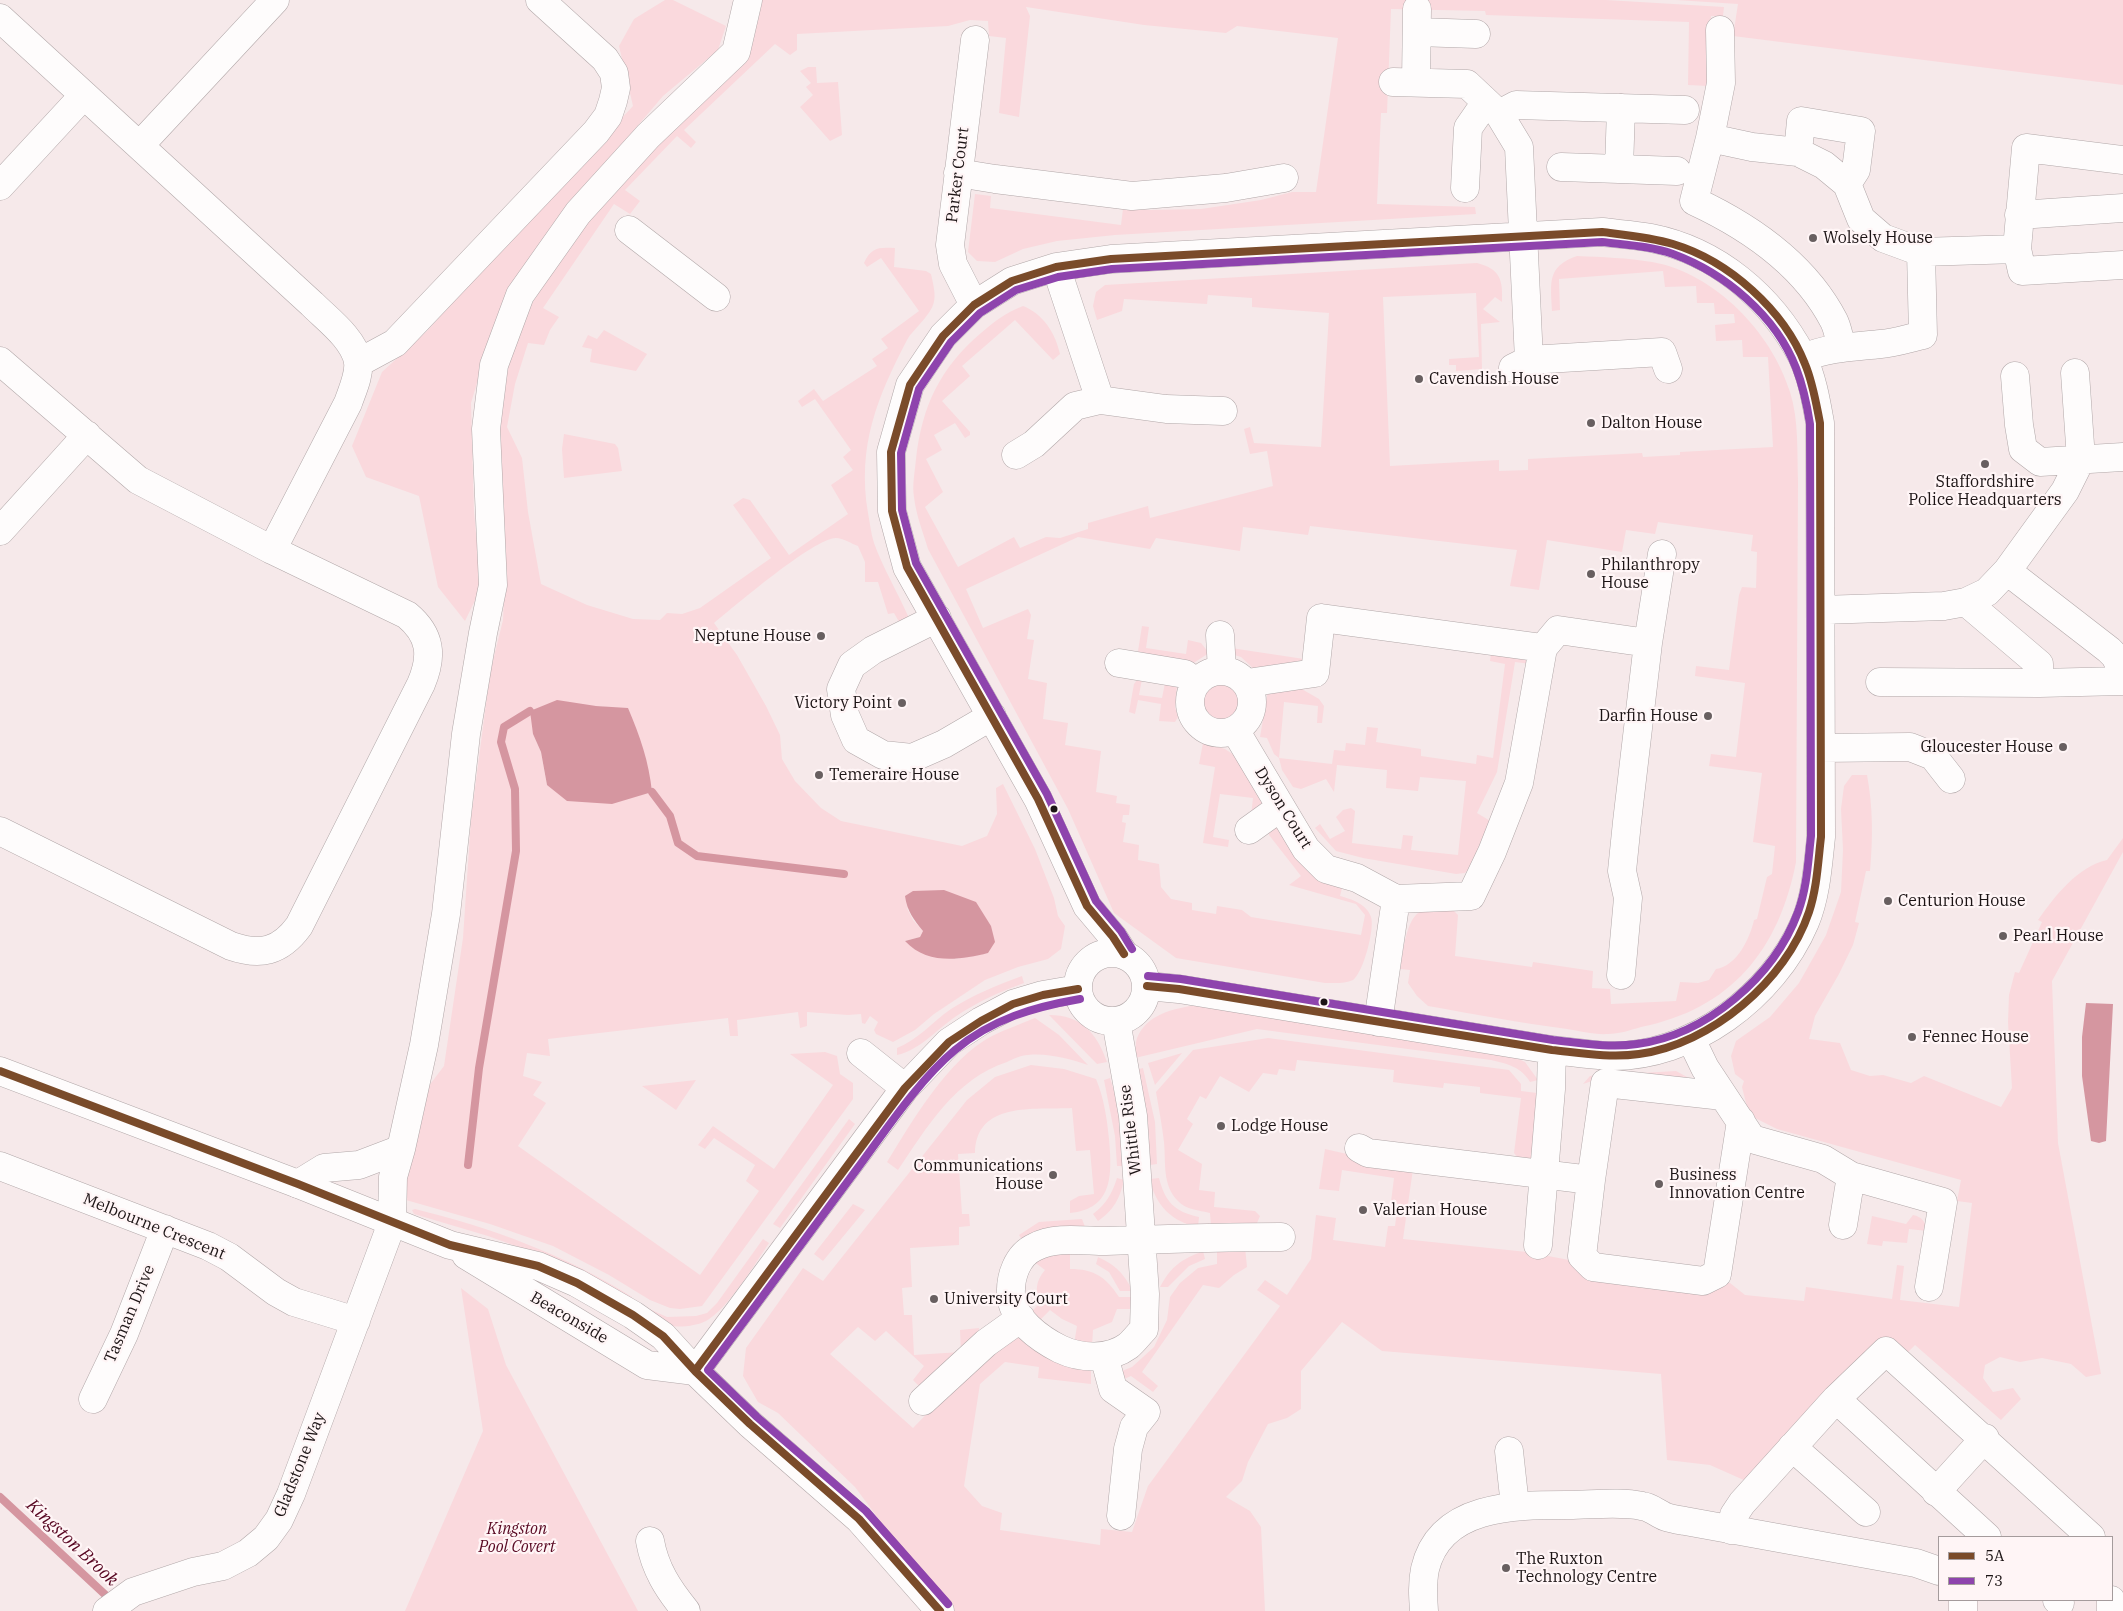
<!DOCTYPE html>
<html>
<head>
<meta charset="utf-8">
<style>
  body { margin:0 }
  #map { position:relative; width:2123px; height:1611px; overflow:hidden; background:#f6e9ea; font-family:"IBM Plex Serif",serif }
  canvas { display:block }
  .legend { position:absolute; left:1938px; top:1536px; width:175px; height:65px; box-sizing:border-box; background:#fff5f6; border:1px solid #a49b9c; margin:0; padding:6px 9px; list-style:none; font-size:15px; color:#1c1415 }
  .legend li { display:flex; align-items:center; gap:10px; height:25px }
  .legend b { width:25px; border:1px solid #a49b9c }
</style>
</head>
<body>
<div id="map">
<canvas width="2123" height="1611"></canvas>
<ul class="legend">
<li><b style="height:6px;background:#7a4b2a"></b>5A</li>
<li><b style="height:6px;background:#8e44ad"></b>73</li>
</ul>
</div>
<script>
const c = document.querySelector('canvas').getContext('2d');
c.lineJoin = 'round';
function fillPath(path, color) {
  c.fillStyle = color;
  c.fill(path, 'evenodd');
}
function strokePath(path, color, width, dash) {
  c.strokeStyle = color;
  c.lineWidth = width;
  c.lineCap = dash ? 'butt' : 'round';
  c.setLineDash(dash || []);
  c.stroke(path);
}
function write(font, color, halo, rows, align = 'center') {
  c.font = font + ' "IBM Plex Serif",serif';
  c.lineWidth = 4.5;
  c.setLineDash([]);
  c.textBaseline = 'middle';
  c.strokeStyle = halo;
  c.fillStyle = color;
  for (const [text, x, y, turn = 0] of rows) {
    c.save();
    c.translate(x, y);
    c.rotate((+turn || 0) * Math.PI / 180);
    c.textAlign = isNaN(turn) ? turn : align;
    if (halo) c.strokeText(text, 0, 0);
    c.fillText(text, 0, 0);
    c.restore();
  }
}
fillPath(new Path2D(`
  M665,0H673L726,26L718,50L663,96L578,196L495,323L471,403L474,512L481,588L465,621L438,587L419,496L366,477L352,446L382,372L427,331L533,213L633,106L619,46L634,19Z
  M759,0H1606L1724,7L1723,16H1711L1708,86L1688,85L1689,22L1486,15L1485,11L1391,9L1387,113H1381L1377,204L1475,207L1476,214L1115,235L1057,241L1023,249L995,262L977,261L968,252L975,194L991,196L990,208L1121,225L1123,209L1152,210L1201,209L1261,200L1292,192H1316L1338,38L1237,26L1226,33L1144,25L1026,7L1030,16L1019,117L999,113L1006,38L989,36L988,21L970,20L948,26L797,34V50L790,55L775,44L684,130L696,142L691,148L677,136L625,190L640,201L630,214L614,204L543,308L559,317L550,330L544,345L528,343L515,384L507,427L522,458L528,512L541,584L587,605L633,619L660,620L667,613L682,614L700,608L771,558L733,505L743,498L750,500L789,555L848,514L831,485L853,470L843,457L851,450L815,399L802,407L798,401L814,389L823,401L877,366L872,359L888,348L881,339L919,311L881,258L867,267L864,263C871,247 879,247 895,248L894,267L926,271L931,274C937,300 937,305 919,325C915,330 910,334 907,340C877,398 857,446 868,513C870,523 871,534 874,543C883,568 898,593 909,618L902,627L894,613L888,614L878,582H865V562L858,546C852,544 843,538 836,538C814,538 735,606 714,623L737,655L766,706L780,735L782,759L795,781L821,808L841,821L962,846L987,836L997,814L996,788L1003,784L1035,849L1054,898L1058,916L1065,926L1061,949L1048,959L1018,967L985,980L934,1014L915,1030L893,1042L876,1034L874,1030L878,1022L870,1016L865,1024L862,1023L861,1014L848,1015L807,1012V1026L800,1028L798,1012L737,1020L738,1036H730L728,1018L548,1039L550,1056L527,1053L523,1076L542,1082L533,1095L546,1103L518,1146L700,1275L759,1191L746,1181L755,1165L714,1138L705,1149L698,1145L713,1126L774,1169L833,1085L790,1054L825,1052L837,1056L840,1074L853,1083V1099L702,1306L680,1309L670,1308L650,1300L609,1275L553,1246L490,1224L406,1200L403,1182L422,1095L444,1066L463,938L471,819L490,673L503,620L505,578L496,451L507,366L520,327L535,298L563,254ZM596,706L628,709L547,785L541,752L533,734ZM907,908L988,953L955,959L905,941L920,937L923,931L913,920Z
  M1676,0H2123V85L1733,36L1738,4Z
  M808,67H816L817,83L838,82L842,135L830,141L800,107L813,95L806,87L811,83L800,71Z
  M1577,256C1602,257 1628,258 1652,262C1715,273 1772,333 1790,392C1799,420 1797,453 1798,482L1796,862C1779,950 1731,1009 1641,1027C1631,1030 1619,1034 1608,1034C1595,1035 1580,1031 1567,1029C1520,1023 1474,1014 1428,1006L1417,996L1408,983L1410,970L1400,969C1403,954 1406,916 1422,911C1431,908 1442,908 1450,907L1458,915L1455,956L1532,967L1533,962L1593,971L1592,988L1610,989L1611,1004L1676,1001L1680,982L1698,983L1709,980L1716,969C1737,966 1750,938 1754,920L1757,919L1767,877L1772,874L1775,846L1753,842L1762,773L1709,766L1711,754L1736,757L1745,683L1695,676L1696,666L1729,670L1739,595L1742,587L1756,588L1757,552L1751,551L1753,535L1658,522L1655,534L1626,530L1622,552L1547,540L1539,590L1510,586L1517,550L1310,526L1308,535L1243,527L1240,551L1156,538L1150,549L1078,537L966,589L983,628L1028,609L1031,615L1027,639L1034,640L1028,679L1047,683L1043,719L1068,723L1065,745L1101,751L1096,792L1117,796L1116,803L1130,805L1129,815H1123L1122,822L1126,823L1123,842L1139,845L1138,860L1159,864L1161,887L1171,899L1192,903V910L1216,914L1217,906L1242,910L1251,917L1361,935L1365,915L1356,904L1289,885L1301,876L1269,835V829L1277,824L1342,888L1340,896C1351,899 1367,904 1371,917C1375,929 1363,973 1353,980C1345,984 1334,983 1325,983L1176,958L1114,913L1068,809L928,549C923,532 916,515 914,497C912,485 915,471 916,459C922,406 940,368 981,333C995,321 1005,313 1023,306C1043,314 1055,332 1060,354L1053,360L1015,320L962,366L970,376L942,401L970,432V435L965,438L955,423L934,435L942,450L926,459L943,492L925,507L958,567L1014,537L1020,548L1046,537L1060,538L1088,529V523L1148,506L1150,518L1273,486L1267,451L1250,454L1244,429L1250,427L1254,443L1321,447L1329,313L1252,307V298L1208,295L1207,304L1124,299L1122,311L1097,320L1093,306L1096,292L1105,285L1477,263C1500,269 1503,279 1502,302L1495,297L1483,309L1500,322L1481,324L1482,369L1456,371V365H1449V359L1479,357L1476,293L1383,297L1390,466L1499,460V471L1528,470V459L1642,453L1643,457L1680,455V452L1773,447L1768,357H1743L1742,340L1716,341L1715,325L1735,323L1734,314H1715L1714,303H1697L1696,286L1665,287L1663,271L1559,279L1560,310L1552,311C1551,283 1546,267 1577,256Z
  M604,330L647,354L636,371L590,362L592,349L582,347L588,335L597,339Z
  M564,434L615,444L618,448L622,471L564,478L562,449Z
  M1142,626L1149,627L1146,648L1186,654L1188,640L1201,643L1209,653L1192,664L1141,655L1138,651Z
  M1231,648L1304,659L1292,664L1255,670L1241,657L1231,654Z
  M1527,653L1531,664L1515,662L1497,772L1477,813L1492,822L1470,867L1465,873L1456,874L1363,858L1336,851L1315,828L1320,824L1330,839L1345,831L1336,817L1343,810L1351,808L1355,811L1352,843L1401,849L1403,835L1413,836L1411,850L1458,855L1466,781L1420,777L1418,791L1386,788L1387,770L1337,765L1334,792L1326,779L1301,789L1293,787L1282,770L1279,758L1274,754L1267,738L1260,737L1268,691L1300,688L1319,699L1324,706L1322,723H1317L1318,706L1284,702L1279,758L1332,764L1334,750L1345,751L1346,743L1365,745L1367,727L1378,728L1376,742L1421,749V756L1476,764L1477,755L1493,758L1505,664L1490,661L1491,654Z
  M1138,679H1142L1139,695L1162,698L1165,683L1177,684L1175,707L1178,717L1175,722L1159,721L1161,704L1138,700L1135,714L1129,712L1134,684Z
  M1202 701a19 19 0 1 1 38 0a19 19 0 1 1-38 0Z
  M1203,743L1225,749L1237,757L1266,803L1251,816L1253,798L1220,794L1213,837L1229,840L1228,847L1203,843L1215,767L1199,764Z
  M1852,775H1867C1873,807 1873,838 1870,871H1866L1855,922L1859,923L1853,945L1839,974L1815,1016L1809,1039L1840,1043L1851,1070L1870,1076L1883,1075L1911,1083L1924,1076L2001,1107L2012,1088L2008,1022L2009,995L2015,972L2019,973L2042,922L2038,920C2055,896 2077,867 2107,860L2123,838V852L2052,981L2058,1143L2101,1374L2086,1377L2071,1364L2042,1358L2020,1362L2000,1357L1985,1365L1983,1378L1993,1392L2013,1388L2021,1399L2001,1420L1915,1345L1902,1358L1882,1343L1844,1371L1849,1375L1746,1481L1710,1465L1667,1460L1661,1374L1382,1351L1342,1322L1301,1371V1409L1287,1418L1268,1424L1248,1462L1242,1481L1226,1497L1250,1511L1261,1527L1265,1611H954L909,1560L855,1487L778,1413L758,1402L743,1376L746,1348L803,1268L823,1281L967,1100L995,1077L1031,1065L1064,1069L1096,1079C1104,1098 1107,1119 1109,1139C1112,1173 1114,1209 1070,1213V1201L1079,1196L1094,1194L1090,1150L1076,1151L1072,1108C1034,1110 976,1101 975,1153L958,1154L962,1214H969L970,1226L959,1227V1245L910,1248L912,1287L902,1288L904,1315H912L914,1355L961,1352L960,1330L979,1328L978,1340L919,1386L913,1380L924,1366L886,1331L875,1341L858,1327L830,1354L913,1428L955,1385L1015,1331L1091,1369V1384L1038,1378L1039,1367L1005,1362L980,1384L964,1486L982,1506L1002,1513L1000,1530L1100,1545L1101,1529L1132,1532L1148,1486L1280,1306L1257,1290L1265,1280L1287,1295L1311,1259L1316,1215L1336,1218L1333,1240L1385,1247L1388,1226H1395L1398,1204L1391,1202L1394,1178L1342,1170L1339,1191L1319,1189L1325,1149L1413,1169L1403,1239L1527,1252L1706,1286L1730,1283L1745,1295L1804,1301L1806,1287L1892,1299L1897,1265L1904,1266L1900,1300L1959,1307L1972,1203L1957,1201L1961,1180L1777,1129L1749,1115L1742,1087L1744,1081L1735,1074L1731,1056L1736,1041L1770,1017L1799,983L1826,935L1841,892L1843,850L1841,809L1844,786Z
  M1022,976L1024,983C999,992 977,1002 955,1017C936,1030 920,1050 897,1055V1048C918,1040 932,1022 951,1009C973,995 997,985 1022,976Z
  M1196,1005L1512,1056L1525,1062L1538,1080L1530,1082C1521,1067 1508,1064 1491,1060L1257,1029L1135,1058C1136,1052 1135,1044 1137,1038C1147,1014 1173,1009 1196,1005Z
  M1049,1015C1081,1015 1097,1033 1107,1062L1097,1064Z
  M1035,1018L1059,1035L1088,1065C1069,1059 1049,1053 1028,1055C1021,1055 1013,1059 1007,1062C955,1079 927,1127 898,1170L887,1162C913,1120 948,1059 992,1036C1006,1029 1021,1024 1035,1018Z
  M1268,1038L1509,1070L1521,1084V1091L1537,1093L1534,1158H1518L1514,1153L1521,1098L1480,1093V1087L1444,1083L1443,1088L1400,1083L1393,1082L1394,1070L1297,1060L1295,1071L1279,1069L1277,1075L1263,1073L1249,1092L1220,1076L1206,1099L1200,1096L1187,1119L1193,1124L1178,1150L1202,1164L1199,1190L1215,1192L1214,1207L1255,1211L1260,1216L1257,1223L1245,1226H1211L1210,1213C1199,1210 1186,1210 1178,1201C1162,1185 1166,1163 1164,1142C1162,1126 1159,1109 1156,1092L1193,1050Z
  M1182,1053L1155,1085L1148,1063Z
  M1143,1068L1155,1122L1157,1164L1150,1165L1148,1123L1135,1070Z
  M1676,1071L1687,1077L1696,1090L1595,1080L1583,1084L1590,1076Z
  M1110,1078L1118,1104L1125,1166H1117L1115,1136L1104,1080Z
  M696,1080L676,1110L642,1086Z
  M849,1119L855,1124L780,1228L773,1224Z
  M1117,1178L1124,1180C1120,1198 1114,1210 1098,1221L1093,1214C1106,1204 1112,1194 1117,1178Z
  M1159,1178C1165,1202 1175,1212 1199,1217L1198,1227C1172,1222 1155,1205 1150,1179Z
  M853,1204L865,1210L823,1261L814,1254Z
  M415,1209C492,1228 566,1255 632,1297L629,1302L527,1250L488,1236L414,1214L412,1210Z
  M1913,1215C1922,1217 1925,1221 1927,1231L1909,1229L1907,1243L1883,1241L1882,1246L1867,1244L1872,1216L1906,1224Z
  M1082,1219L1085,1227L1022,1240L1019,1235L1039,1222Z
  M763,1239L769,1243C755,1264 727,1310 706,1321C693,1327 681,1327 667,1326L647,1308L667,1317L696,1316L707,1313L717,1303Z
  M1245,1247L1247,1267L1234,1275L1219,1288L1203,1285L1142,1372L1158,1386L1153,1392L1131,1376L1122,1380L1119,1372L1132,1367L1154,1347L1167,1320L1170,1297L1180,1283L1198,1268L1217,1264V1251Z
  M1203,1251L1205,1259L1189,1266L1168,1287H1160C1172,1265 1181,1260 1203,1251Z
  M1070,1252V1269C1094,1269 1106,1277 1119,1297H1133V1309H1117L1112,1322L1093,1330L1092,1347L1074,1344L1077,1326L1062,1319L1050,1310L1038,1322L1030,1313L1039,1304C1036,1290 1035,1282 1045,1270L1033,1261L1044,1254Z
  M1098,1257C1117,1266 1123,1273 1133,1291H1120L1109,1272L1096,1264Z
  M461,1288L488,1309L506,1365L638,1611H405L483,1431Z`), '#fad9dd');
fillPath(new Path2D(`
  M557,700L596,706L628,708C640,736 649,762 652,792L612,804L567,801L547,785L541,752L533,734L530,711Z
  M944,890L976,902L991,926L995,942L988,953C960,960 927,965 905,941L920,937L923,931C914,920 907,911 905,896L913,891Z
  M2086,1003L2113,1004L2106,1141L2099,1143L2091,1141L2082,1076V1037Z`), '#d596a0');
strokePath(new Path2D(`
  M652,792L670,816L678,843L697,856L844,874
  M468,1165L479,1068L516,851L515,789L501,742L504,727L530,711
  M0,1497L112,1601`), '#d596a0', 8);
const minor = new Path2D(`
  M0,18L312,304C328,320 353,338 358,361C360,375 352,391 348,403L272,550
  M1417,32L1476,34
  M1393,82L1467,84L1499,114L1519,147L1529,360L1513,368
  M1416,82L1417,9
  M1499,114L1516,105L1685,110
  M1710,138L1721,83L1720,30
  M140,145L275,0
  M1798,152L1752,147L1710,138L1694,201C1750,227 1805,265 1834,321C1838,329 1839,339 1842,347
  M2123,160L2026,148L2017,249L2022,271L2123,265
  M1561,167L1677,171
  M1619,169L1621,108
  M958,173L995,179L1132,196L1226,188L1284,178
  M1847,184L1856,170L1861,131L1801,121L1798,152L1824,165L1847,184L1861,219L1883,238L1921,252L2017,249
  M0,186L84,95
  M1465,188L1468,128L1486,102
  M2019,215L2123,208
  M629,230L716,297
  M1056,267L1100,400
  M974,305L953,264L950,245L975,40
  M1803,358C1829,347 1853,347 1881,344C1895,343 1909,338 1923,335L1921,252
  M1529,360L1662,352L1668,369
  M0,361L138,480L272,550L407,615C431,635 433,656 421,684L299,926C280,952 260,956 231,946L0,831
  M358,363L395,343L596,132L608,116L613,101L616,88L614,73L605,59L540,0
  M2075,373L2081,459
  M2015,376L2019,425L2023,449L2040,462L2123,457
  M1016,455L1034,444L1075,406L1100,400L1166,409L1223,411
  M0,531L87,435
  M2007,571L2109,650L2115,656L2123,672
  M1966,602L2039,664V683
  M1821,610L1944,606L1966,602L1987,592L2007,571L2065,491L2081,459
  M937,618L873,650L852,665L841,689L845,715L856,740L883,755L912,758L944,744L992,716
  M1220,635L1222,670
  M1119,663L1185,674L1196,682
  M1190 702a31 31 0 1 1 62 0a31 31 0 1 1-62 0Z
  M1880,682L2039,683L2123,681
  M1247,683L1315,673L1321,618L1543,648
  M1235,730L1306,849L1326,869L1357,878L1396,899
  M1821,748L1910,747L1933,756L1951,779
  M1249,830L1281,807
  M1396,899L1471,896L1492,852L1519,783L1543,648L1558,630L1648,643
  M1078 987a34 34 0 1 1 68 0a34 34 0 1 1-68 0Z
  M1124,954L1113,937L1087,906L1038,799L907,567L892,511L891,452L910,385L943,336L974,305L1012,281L1056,267L1111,259L1602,232C1618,234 1635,235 1651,238C1717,251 1771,297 1802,356C1812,377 1816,400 1820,423L1821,837C1818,865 1816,896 1805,922C1773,997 1691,1058 1609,1056C1590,1055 1571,1052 1552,1050L1179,989L1147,986
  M1621,975L1628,898L1622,871L1627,822L1648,643L1662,554
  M1116,1021L1133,1116L1145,1294L1144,1329C1139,1334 1134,1341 1128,1346C1109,1360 1081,1359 1060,1349C1040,1339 1012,1319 1011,1295C1010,1277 1017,1255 1035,1247C1055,1236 1084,1241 1106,1241C1164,1239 1223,1237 1281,1237
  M1378,1022L1396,899
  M1691,1039L1705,1068L1752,1139L1823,1159L1851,1176L1843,1225
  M861,1053L905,1088
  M1723,1096L1605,1083L1591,1180L1582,1256L1593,1267L1703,1281L1717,1274L1741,1121
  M1359,1148L1368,1153L1591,1180
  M0,1166L208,1246L229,1257L276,1292L294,1302L356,1321
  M1851,1176L1943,1202L1929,1287
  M298,1184L324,1168L359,1165L401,1149L424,1045L446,914L466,734L483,633L493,585L486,429L494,365L520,295L578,213L648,136L736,52L748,0
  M1538,1245L1551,1089L1552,1050
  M1104,1356L1113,1389L1146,1412L1134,1427L1128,1449L1121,1516
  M695,1371L905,1088L949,1042L981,1021L1013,1004L1043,995L1078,989
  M93,1399L124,1334L165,1229
  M1836,1399L1886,1351L2091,1537
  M923,1401L986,1343L1021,1318
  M1792,1447L1866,1512
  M1509,1451L1515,1506
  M1936,1492L1985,1438
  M1731,1530L1734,1515L1742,1503L1836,1399L1987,1537
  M650,1541C655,1569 668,1589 686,1611
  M1963,1600V1611
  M2057,1600L2060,1603
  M107,1611L133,1592L193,1572L223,1566L248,1553L266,1538L279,1520L291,1494L392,1223L393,1177L401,1149
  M1424,1611C1423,1597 1422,1583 1425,1569C1440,1504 1516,1505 1569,1505C1591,1505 1620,1501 1642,1506C1651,1507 1658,1514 1666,1517C1672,1519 1679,1520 1685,1521L1916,1563L1939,1571
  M2111,1611V1600`);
const highway = new Path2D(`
  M0,1071L298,1184L450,1245L538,1266L577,1283L633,1315L663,1336L695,1371L750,1424L859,1519L940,1611
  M466,1255L647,1365L695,1371`);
strokePath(minor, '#b1a7a8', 29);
strokePath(highway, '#b1a7a8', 29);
strokePath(minor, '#fefcfc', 28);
strokePath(highway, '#fefcfc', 28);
strokePath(new Path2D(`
  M1124,954L1113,937L1087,906L1038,799L907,567L892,511L891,452L910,385L943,336L974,305L1012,281L1056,267L1111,259L1602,232C1626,235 1650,237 1673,244C1729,261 1784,310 1805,364C1813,383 1816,403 1820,423L1821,837C1818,862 1817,888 1809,912C1786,981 1711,1044 1639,1054C1610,1058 1581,1053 1552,1050L1179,989L1147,986
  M0,1071L298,1184L450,1245L538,1266L577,1283L633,1315L663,1336L695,1371L750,1424L859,1519L940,1611
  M695,1371L905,1088L949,1042L981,1021L1013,1004L1043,995L1078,989`), '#7a4b2a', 8);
strokePath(new Path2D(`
  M1132,949L1121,931L1096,901L1047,794L916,563L902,510L901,453L919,389L951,342L980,313L1016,290L1058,277L1112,269L1602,242C1626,245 1650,246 1673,254C1725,273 1776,316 1796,368C1803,386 1807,405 1810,424L1811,836C1808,862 1807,888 1798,912C1774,977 1706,1035 1637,1044C1609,1048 1581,1043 1553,1040L1181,979L1148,976
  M948,1604L866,1511L757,1417L708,1370C758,1303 807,1236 857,1169C886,1130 918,1081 955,1050C992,1019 1034,1007 1080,999`), '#8e44ad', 8);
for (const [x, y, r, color] of [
  [1813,238,5,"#685f60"],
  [1419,379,5,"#685f60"],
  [1591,423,5,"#685f60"],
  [1985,464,5,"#685f60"],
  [1591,574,5,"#685f60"],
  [821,636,5,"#685f60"],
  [902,703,5,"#685f60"],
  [1708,716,5,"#685f60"],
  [2063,747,5,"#685f60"],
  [819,775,5,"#685f60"],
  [1054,809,4.5,"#1c1415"],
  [1888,901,5,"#685f60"],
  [2003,936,5,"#685f60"],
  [1324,1002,4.5,"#1c1415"],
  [1912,1037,5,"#685f60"],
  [1221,1126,5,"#685f60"],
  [1053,1175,5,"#685f60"],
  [1659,1184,5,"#685f60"],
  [1363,1210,5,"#685f60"],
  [934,1299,5,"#685f60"],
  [1506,1568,5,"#685f60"]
]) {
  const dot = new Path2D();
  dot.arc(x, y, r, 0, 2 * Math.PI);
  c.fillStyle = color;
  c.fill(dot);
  strokePath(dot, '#fff5f6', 2);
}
write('16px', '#1c1415', '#fff5f6', [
  ["Parker Court",958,175,-83],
  ["Dyson Court",1283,808,58],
  ["Whittle Rise",1131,1130,-97],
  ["Melbourne Crescent",154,1227,22],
  ["Tasman Drive",130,1314,-67],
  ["Beaconside",569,1318,30],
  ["Gladstone Way",300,1465,-68]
]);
write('16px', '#1c1415', '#fff5f6', [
  ["Wolsely House",1823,238],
  ["Cavendish House",1429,379],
  ["Dalton House",1601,423],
  ["Staffordshire",1985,482,"center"],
  ["Police Headquarters",1985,500,"center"],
  ["Philanthropy",1601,565],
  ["House",1601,583],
  ["Neptune House",811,636,"right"],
  ["Victory Point",892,703,"right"],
  ["Darfin House",1698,716,"right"],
  ["Gloucester House",2053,747,"right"],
  ["Temeraire House",829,775],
  ["Centurion House",1898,901],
  ["Pearl House",2013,936],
  ["Fennec House",1922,1037],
  ["Lodge House",1231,1126],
  ["Communications",1043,1166,"right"],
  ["House",1043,1184,"right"],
  ["Business",1669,1175],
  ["Innovation Centre",1669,1193],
  ["Valerian House",1373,1210],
  ["University Court",944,1299],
  ["The Ruxton",1516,1559],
  ["Technology Centre",1516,1577]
], 'left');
write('italic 16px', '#580822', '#fff5f6', [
  ["Kingston",517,1529],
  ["Pool Covert",517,1547]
]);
write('italic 18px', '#570621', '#fff5f6', [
  ["Kingston Brook",72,1543,43]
]);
</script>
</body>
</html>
